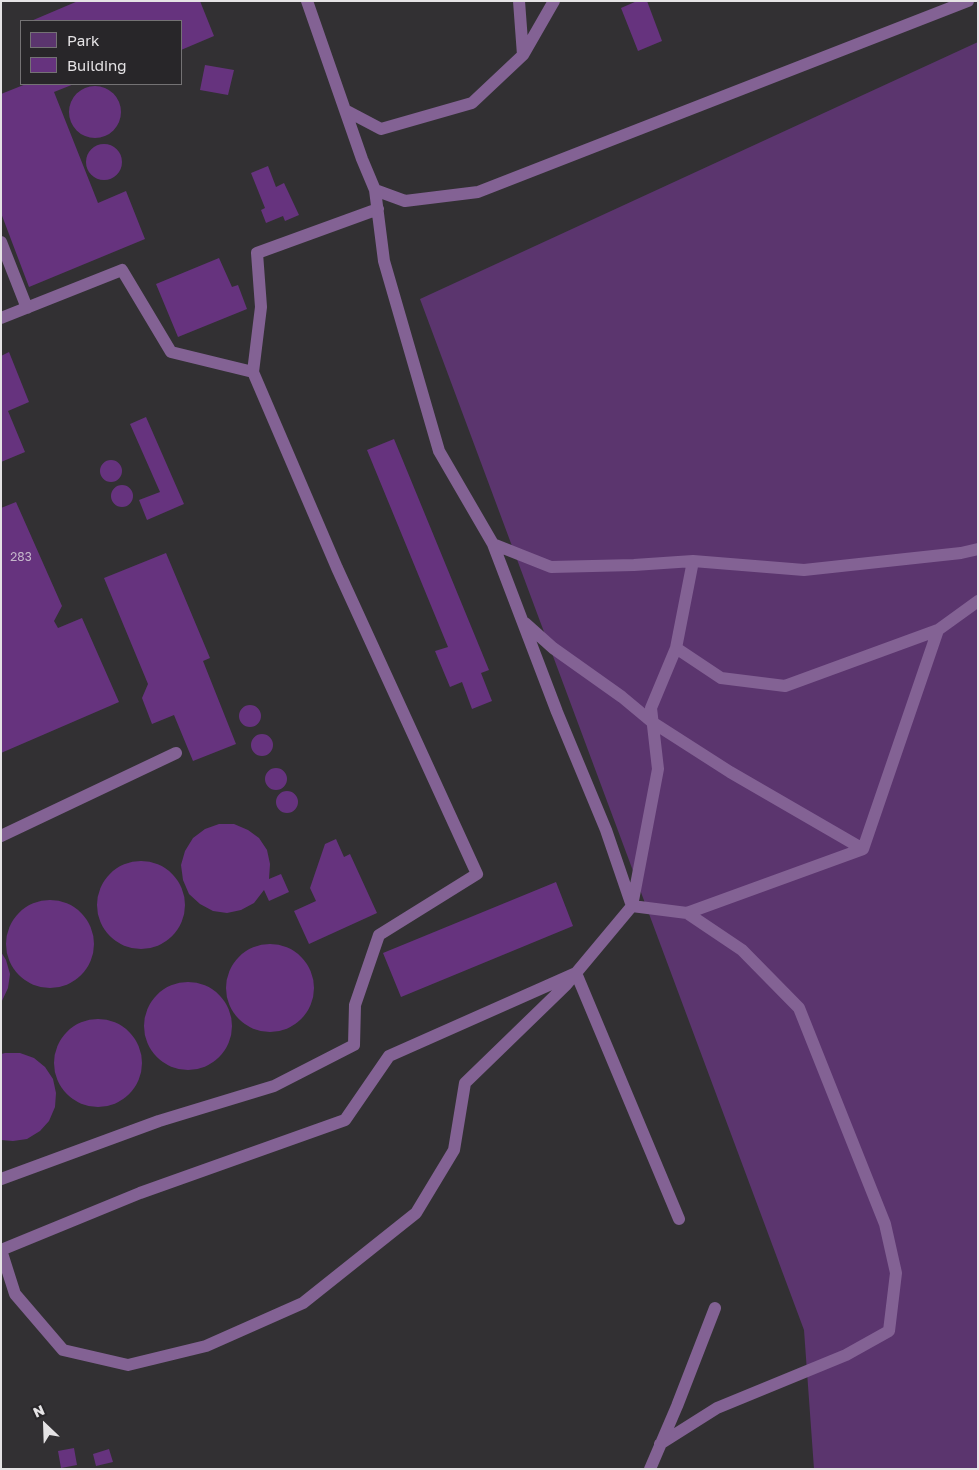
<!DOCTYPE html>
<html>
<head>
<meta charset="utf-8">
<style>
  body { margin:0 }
  #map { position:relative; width:979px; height:1470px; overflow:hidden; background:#323033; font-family:"Golos Text",sans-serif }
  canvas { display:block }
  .frame { position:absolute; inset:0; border:2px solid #e5e3e5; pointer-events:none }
  .legend { position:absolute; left:20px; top:20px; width:162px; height:65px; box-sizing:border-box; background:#282629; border:1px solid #747274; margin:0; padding:6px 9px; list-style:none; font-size:15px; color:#e5e3e5 }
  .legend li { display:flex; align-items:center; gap:10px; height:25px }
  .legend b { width:25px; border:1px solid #747274 }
  .north { position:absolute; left:20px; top:1400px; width:50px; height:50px; -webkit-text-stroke:4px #282629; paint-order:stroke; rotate:336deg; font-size:14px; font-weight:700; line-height:20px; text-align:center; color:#e5e3e5 }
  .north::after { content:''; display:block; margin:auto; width:18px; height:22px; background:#e5e3e5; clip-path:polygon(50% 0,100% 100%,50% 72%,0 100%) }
</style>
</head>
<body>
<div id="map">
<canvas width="979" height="1470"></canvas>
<div class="frame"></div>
<ul class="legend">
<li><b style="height:14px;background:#5b356e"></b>Park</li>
<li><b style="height:14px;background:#66337e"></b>Building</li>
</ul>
<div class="north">N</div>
</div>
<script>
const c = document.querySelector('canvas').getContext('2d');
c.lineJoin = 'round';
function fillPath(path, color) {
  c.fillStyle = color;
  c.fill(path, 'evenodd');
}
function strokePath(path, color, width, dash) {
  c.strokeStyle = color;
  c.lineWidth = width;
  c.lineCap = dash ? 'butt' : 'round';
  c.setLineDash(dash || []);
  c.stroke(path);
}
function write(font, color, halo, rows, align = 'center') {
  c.font = font + ' "Golos Text",sans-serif';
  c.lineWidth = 4.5;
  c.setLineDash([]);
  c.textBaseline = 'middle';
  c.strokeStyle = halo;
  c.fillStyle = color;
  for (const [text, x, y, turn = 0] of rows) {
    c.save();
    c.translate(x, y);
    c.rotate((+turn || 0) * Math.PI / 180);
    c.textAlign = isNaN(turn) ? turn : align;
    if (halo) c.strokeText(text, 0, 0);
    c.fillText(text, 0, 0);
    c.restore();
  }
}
fillPath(new Path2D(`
  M978,42V1469H814L804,1330L420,299Z`), '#5b356e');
fillPath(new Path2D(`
  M78,1H200L214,36L181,50V21H31Z
  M637,1H647L662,41L638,51L621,8Z
  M205,65L234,70L228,95L200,90Z
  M26,84H74L54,92L98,203L126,191L145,239L29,287L1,213V94Z
  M69 112a26 26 0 1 1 52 0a26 26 0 1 1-52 0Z
  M86 162a18 18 0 1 1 36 0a18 18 0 1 1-36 0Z
  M268,166L276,187L284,183L299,215L285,221L283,216L266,223L261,210L265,208L251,173Z
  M219,258L232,287L238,285L247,309L178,337L156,284Z
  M9,352L29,402L8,411L25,452L1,462V356Z
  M146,417L184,504L147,520L139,500L160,492L130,424Z
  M394,439L489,670L481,673L492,701L472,709L462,682L450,687L435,651L448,647L367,450Z
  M100 471a11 11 0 1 1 22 0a11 11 0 1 1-22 0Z
  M111 496a11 11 0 1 1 22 0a11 11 0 1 1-22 0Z
  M16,502L62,606L54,621L58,628L82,618L119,702L1,753V508Z
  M166,553L210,658L203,661L236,744L193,761L174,715L152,724L142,698L148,684L104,578Z
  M239 716a11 11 0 1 1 22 0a11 11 0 1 1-22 0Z
  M251 745a11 11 0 1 1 22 0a11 11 0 1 1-22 0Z
  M265 779a11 11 0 1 1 22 0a11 11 0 1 1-22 0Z
  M276 802a11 11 0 1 1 22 0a11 11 0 1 1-22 0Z
  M219,824H234L248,830L259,838L267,850L270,864L269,879L281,874L289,892L269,901L264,890L254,903L241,910L227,913L213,911L200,904L189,894L183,880L181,865L185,851L193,838L205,829Z
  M336,839L344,857L350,854L377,913L309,944L294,911L316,901L310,888L325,844Z
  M97 905a44 44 0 1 1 88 0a44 44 0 1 1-88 0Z
  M556,882L573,926L401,997L383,953Z
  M6 944a44 44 0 1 1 88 0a44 44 0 1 1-88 0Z
  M226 988a44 44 0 1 1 88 0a44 44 0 1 1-88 0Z
  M1,952L6,960L10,974L8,988L1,1003Z
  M144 1026a44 44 0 1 1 88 0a44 44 0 1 1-88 0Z
  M54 1063a44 44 0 1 1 88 0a44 44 0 1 1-88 0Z
  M5,1053H20L34,1058L45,1067L53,1079L56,1093L55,1107L49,1121L40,1131L27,1139L13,1141L1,1140V1054Z
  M74,1448L77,1465L61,1468L58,1451Z
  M109,1449L113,1462L96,1466L93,1454Z`), '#66337e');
strokePath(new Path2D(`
  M307,1L362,159L375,190L384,261L439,451L493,544L557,712L606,830L632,906L687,913L742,950L799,1008L885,1224L896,1273L889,1331L846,1355L717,1408L660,1444
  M523,55L554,1
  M345,110L381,129L472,103L523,55L519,1
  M375,190L405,201L478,192L968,1
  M1,242L27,308
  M1,318L122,270L171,352L253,372
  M493,544L551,567L634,565L693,561L676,648L721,678L785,686L938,630L978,601
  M693,561L804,570L961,553L978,549
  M525,623L553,648L622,697L652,722L730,772L863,849
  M1,836L176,753
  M687,913L863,849L938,630
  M1,1179L159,1121L274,1086L354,1045L355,1005L379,935L477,874L337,568L253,372L261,307L257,253L378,209
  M1,1250L15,1294L63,1350L128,1365L206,1346L303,1303L416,1213L454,1150L465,1083L566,985L632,906L658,769L651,708L676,648
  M1,1250L140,1193L345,1120L389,1056L576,973L679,1219
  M650,1469L677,1406L715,1308`), '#836294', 12);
write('12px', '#c5b7cb', null, [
  ["283",21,557]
]);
</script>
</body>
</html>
